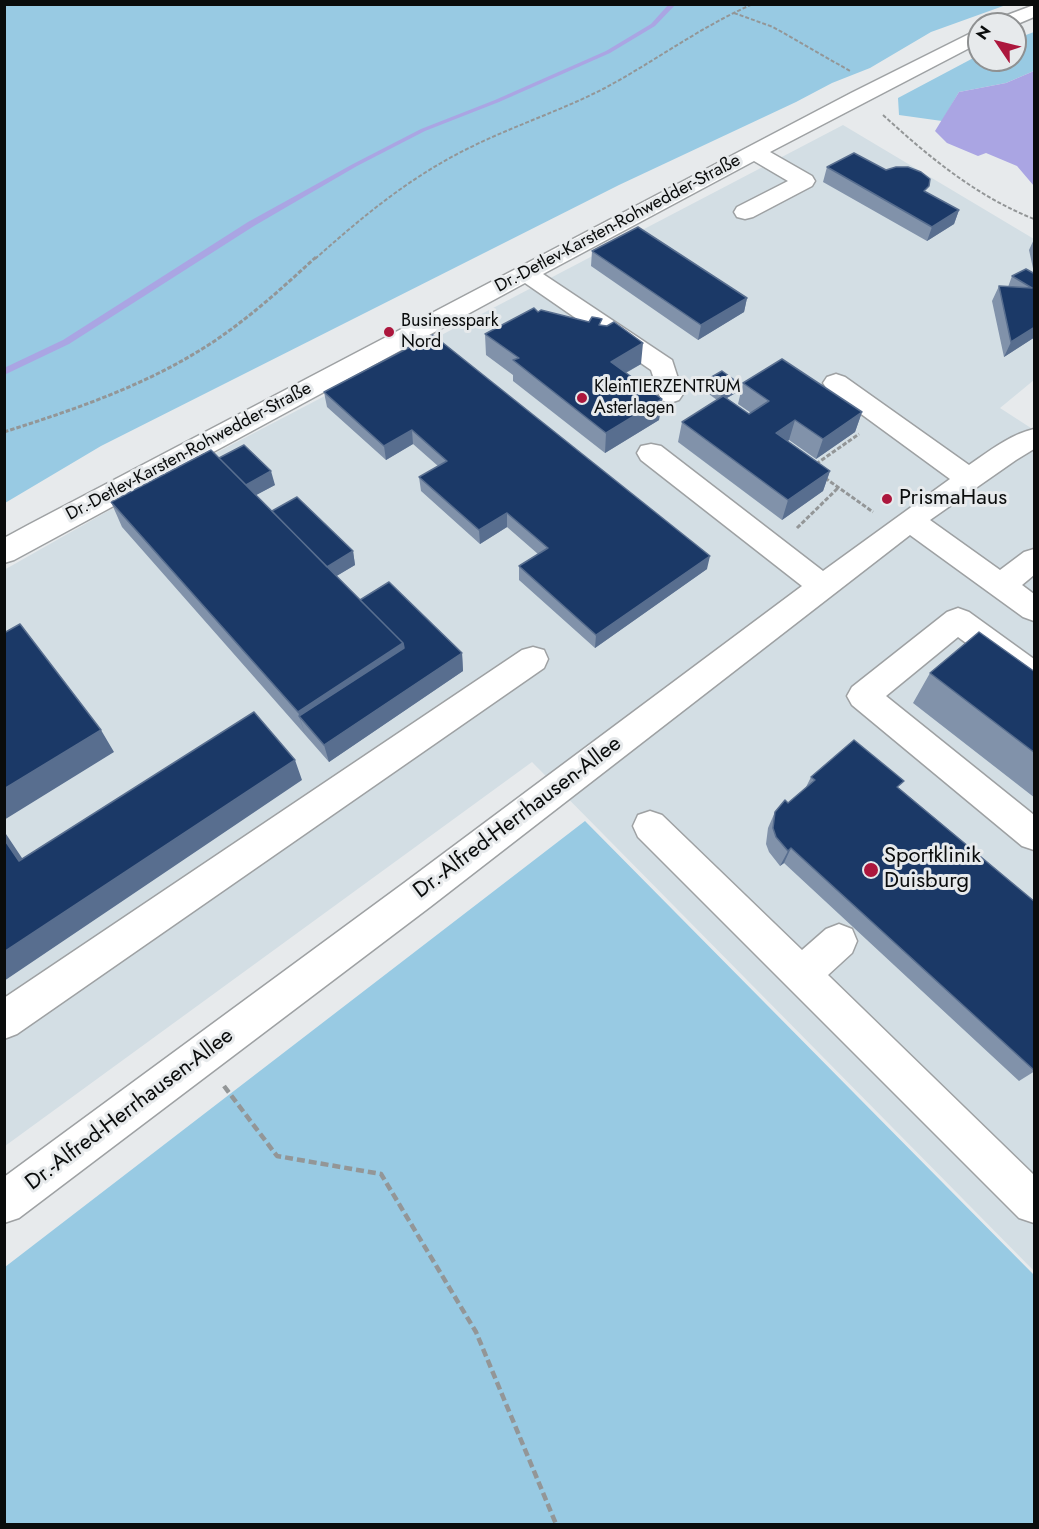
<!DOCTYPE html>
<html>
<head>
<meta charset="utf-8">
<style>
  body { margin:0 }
  #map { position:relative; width:1039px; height:1529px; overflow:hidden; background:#e7eaec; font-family:Jost,sans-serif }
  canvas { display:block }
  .frame { position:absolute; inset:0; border:6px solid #0a0c0c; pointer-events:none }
  .north { position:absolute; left:967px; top:12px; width:60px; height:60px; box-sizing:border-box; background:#e7eaec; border:2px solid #8f9192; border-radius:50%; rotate:305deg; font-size:16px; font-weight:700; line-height:24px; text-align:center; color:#0a0c0c }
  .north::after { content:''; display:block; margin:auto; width:21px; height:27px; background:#ac173d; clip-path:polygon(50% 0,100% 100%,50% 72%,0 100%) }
</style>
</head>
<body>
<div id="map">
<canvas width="1039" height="1529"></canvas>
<div class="frame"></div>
<div class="north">N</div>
</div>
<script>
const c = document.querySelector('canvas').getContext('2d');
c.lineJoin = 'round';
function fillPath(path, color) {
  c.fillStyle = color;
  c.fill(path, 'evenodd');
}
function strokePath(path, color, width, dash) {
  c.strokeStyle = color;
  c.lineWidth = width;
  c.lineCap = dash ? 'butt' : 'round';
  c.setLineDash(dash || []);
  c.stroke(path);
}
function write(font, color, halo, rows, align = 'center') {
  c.font = font + ' Jost,sans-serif';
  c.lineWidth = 6;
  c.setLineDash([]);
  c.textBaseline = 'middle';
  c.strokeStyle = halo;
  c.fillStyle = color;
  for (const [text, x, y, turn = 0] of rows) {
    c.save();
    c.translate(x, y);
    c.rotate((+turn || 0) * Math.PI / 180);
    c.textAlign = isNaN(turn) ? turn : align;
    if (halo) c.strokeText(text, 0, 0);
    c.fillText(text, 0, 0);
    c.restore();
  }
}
fillPath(new Path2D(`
  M843,125L1034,239V380L1000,408L1034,430V1271L532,762L5,1146L4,570L145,490Z`), '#d3dee4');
fillPath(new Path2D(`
  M4,5L5,4L1006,5L931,32L870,68L832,83L796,102L619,185L101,446L5,503Z
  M1034,32V71L1006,83L959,92L942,121L899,115L898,98L979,55V60H1015V39Z
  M585,821L1034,1275V1524H5V1267Z`), '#98cae3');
fillPath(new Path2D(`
  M1034,71V186L1017,166L986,153L978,156L947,143L935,131L959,92L1006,83Z`), '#aaa5e3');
fillPath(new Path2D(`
  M669,4H676L655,26L610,53L499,102L425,131L357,166L254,226L69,344L4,375V368L63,340L248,222L353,164L421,129L495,100L606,51L651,24Z`), '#aaa5e3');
const minor = new Path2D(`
  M1034,5V17L1015,25L992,24L994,20Z
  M979,29V43L770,152L812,176L815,181L812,186L753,217L745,219L737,217L734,212L737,207L788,181L754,161L543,274L672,360L683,394L679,400L670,403L661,400L651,370L525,283L14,560L4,563V538L28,525L851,93Z
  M836,374L845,377L969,465C989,451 1011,434 1034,429V449L1016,460L930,520L1000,570L1024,552L1034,549V575L1022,585L1034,594V621L1023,617L910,535L430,907L19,1218L4,1223V1177L404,883L802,586L641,460L637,453L641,446L651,444L661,446L823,571L950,479L827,389L823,383L827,377Z
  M958,608L969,612L1034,659V689L1023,685L958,637L886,696L1034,815V850L1022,846L852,705L847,696L852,687L947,612Z
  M533,647L544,650L548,659L544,668L17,1034L4,1039V998L522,650Z
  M650,811L662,815L802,950L826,929L839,924L852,929L857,941L852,953L828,975L1034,1175V1223L1019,1218L638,837L633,826L638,815Z`);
strokePath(minor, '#9ea1a3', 3);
strokePath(new Path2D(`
  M734,13L773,27L850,71
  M883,115C929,157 976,196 1034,219
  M315,259C362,217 409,178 465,150C510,127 558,112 603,89C654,62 700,27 753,4`), '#939697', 2, [4, 2]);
strokePath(new Path2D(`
  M4,432C73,410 141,387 202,349C244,323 280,290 316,257
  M816,464L859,434
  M825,478L873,512
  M797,528L838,488`), '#939697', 3, [4.5, 2]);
strokePath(new Path2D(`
  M224,1086L277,1156L381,1174L476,1332L556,1524`), '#939697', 4.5, [8, 4]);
fillPath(minor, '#fff');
fillPath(new Path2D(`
  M827,167L886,170L959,210L954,224L927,241L823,182Z
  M1035,237V337L1004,357L992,301L999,286L1008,287L1012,276L1034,273L1029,250Z
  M592,251L747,298L744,312L698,340L591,266Z
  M538,312L602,325L641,364L626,373L662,399L659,420L605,453L513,381V375L486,355L485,334Z
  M433,335L707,569L595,648L519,580V566L538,554L507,527L480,544L421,491L419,477L438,466L413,444L386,460L327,407L324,392Z
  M703,382L740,384L739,391L727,398L749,414L751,413L738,404L743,383L862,412L855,432L816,459L789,440L788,441L830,471L823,491L782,520L678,442L682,422L717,400L702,389Z
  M219,459L275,485L256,495L272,511L353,551L355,565L336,576L360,600L462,653L463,671L329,762L122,527L111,502Z
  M1035,672V798L913,703L930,673Z
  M811,777L899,788L1035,902V1071L1019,1081L784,863L780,866L769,852L766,844L768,828L775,812L788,803L805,789Z`), '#8192aa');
fillPath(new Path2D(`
  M959,210L954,224L927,241L932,227Z
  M747,298L744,312L698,340L701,325Z
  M1035,327V337L1004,357L1011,342Z
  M643,343L641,364L609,382L611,362Z
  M740,384L739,391L720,402L722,395Z
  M662,399L659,420L605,453L606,433Z
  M862,412L855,432L816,459L823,439Z
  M795,420L789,440L770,453L776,433Z
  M412,430L413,444L386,460L384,446Z
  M271,471L275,485L245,501L240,487Z
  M830,471L823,491L782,520L788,500Z
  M507,513V527L480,544L479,530Z
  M353,551L355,565L325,583L322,570Z
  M710,556L707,569L595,648L596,635Z
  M403,643L407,667L299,716L305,734L298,712Z
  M462,653L463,671L329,762L324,745Z
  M101,730L114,752L4,820V789Z
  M295,760L302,780L4,981V952Z
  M4,831L36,879L19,861L4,839Z
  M791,848L784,863L780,866L788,851Z`), '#586e8f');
const building = new Path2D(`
  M854,153L886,170L896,167H908L921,172L930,179L929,186L924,191L959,210L932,227L827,167Z
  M638,227L747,298L701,325L592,251Z
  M1026,269L1035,274V327L1011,342L999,286L1032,288L1012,276Z
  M534,308L538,312L541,310L589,322L592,317L598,318L602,319L599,325L607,326L614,322L643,343L611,362L662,399L606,433L513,360L519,358L485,334Z
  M433,335L710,556L596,635L519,566L548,548L507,513L479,530L419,477L447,461L412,430L384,446L324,392Z
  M782,359L862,412L823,439L795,420L776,433L830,471L788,500L682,422L723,396L749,414L769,401L743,383Z
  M722,371L740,384L722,395L703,382Z
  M244,445L271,471L246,485L219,458Z
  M211,450L403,643L298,712L111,502Z
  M297,497L353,551L327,567L272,511Z
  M389,582L462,653L324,745L299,716L404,648L403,643L360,600Z
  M20,624L101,730L4,789V633Z
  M979,632L1035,672V753L930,673Z
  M254,712L295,760L4,952V839L19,861Z
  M854,740L904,781L897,787L1035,902V1071L791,848L788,851L776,837L773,828L775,812L785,800L788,803L815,780L811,777Z`);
fillPath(building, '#1b3967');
strokePath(building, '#586e8f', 1.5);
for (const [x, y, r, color] of [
  [389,332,6,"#ac173d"],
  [582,398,6,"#ac173d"],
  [887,499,6,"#ac173d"],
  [871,870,8,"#ac173d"]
]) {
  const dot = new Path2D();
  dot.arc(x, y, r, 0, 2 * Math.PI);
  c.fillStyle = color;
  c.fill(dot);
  strokePath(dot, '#e7eaec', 2);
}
write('18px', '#0a0c0c', '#e7eaec', [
  ["Dr.-Detlev-Karsten-Rohwedder-Straße",618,224,-28],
  ["Dr.-Detlev-Karsten-Rohwedder-Straße",189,452,-28]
]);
write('18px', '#0a0c0c', '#e7eaec', [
  ["Businesspark",401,322],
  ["Nord",401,343],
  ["KleinTIERZENTRUM",594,388],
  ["Asterlagen",594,409]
], 'left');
write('22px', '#0a0c0c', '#e7eaec', [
  ["PrismaHaus",899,499],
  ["Sportklinik",884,857],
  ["Duisburg",884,882]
], 'left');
write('22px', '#0a0c0c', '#e7eaec', [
  ["Dr.-Alfred-Herrhausen-Allee",518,818,-37],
  ["Dr.-Alfred-Herrhausen-Allee",130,1110,-37]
]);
</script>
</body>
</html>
